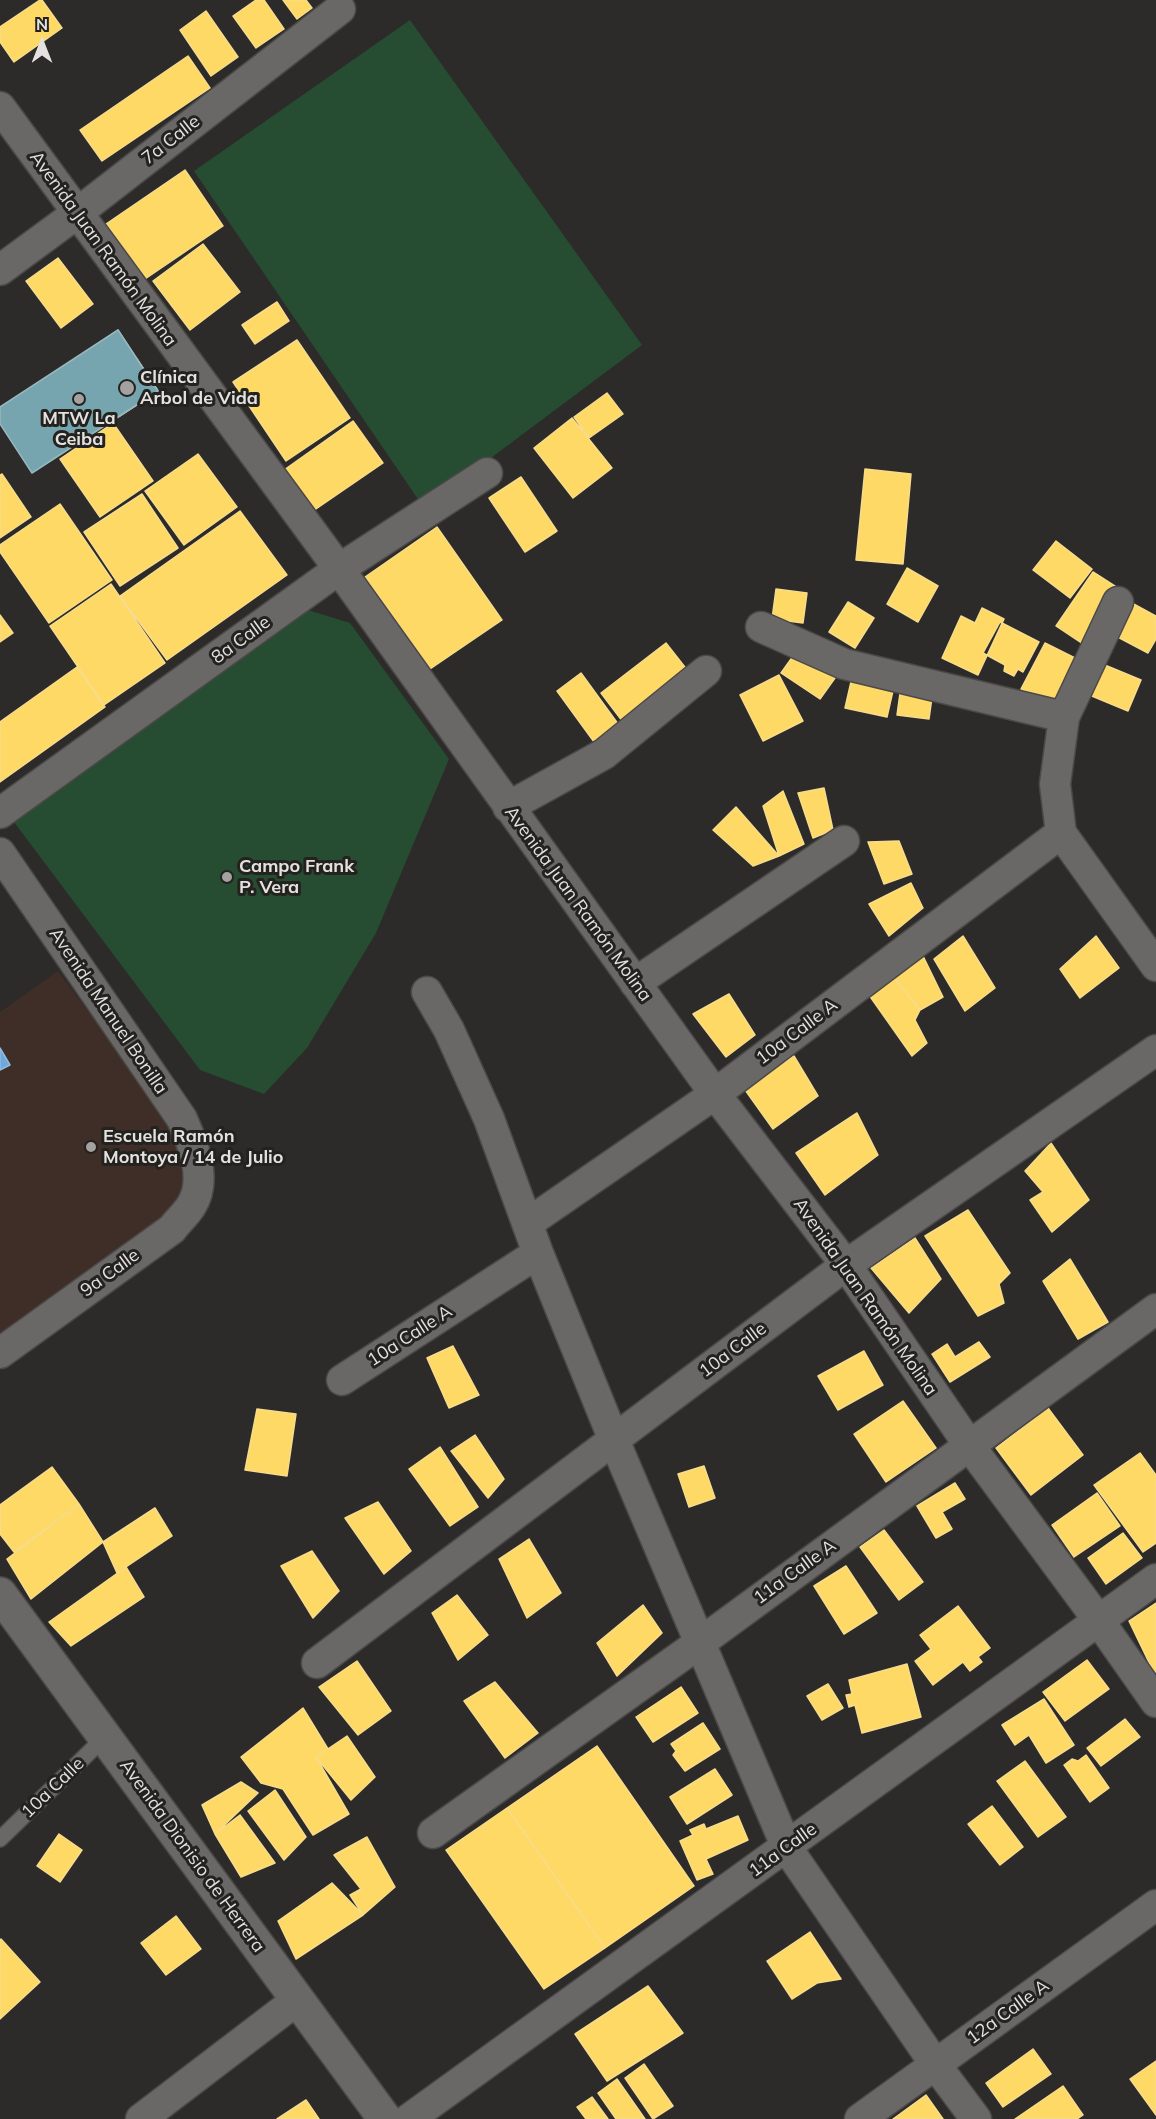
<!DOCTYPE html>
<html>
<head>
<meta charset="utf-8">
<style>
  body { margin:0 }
  #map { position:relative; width:1156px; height:2119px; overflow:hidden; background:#2c2b29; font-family:Mulish,sans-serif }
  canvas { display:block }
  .north { position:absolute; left:12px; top:12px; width:60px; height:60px; -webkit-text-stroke:4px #24221f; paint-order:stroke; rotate:0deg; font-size:16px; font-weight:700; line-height:24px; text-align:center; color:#e4e2e0 }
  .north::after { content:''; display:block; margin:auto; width:21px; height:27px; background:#e4e2e0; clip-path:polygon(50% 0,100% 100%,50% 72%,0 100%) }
</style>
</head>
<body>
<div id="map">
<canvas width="1156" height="2119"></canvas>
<div class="north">N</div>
</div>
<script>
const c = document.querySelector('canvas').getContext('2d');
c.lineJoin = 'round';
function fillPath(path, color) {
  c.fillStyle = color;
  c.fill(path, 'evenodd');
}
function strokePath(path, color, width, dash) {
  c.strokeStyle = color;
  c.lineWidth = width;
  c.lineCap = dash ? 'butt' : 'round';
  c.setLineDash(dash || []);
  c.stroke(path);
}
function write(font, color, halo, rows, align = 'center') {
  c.font = font + ' Mulish,sans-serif';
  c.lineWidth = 6;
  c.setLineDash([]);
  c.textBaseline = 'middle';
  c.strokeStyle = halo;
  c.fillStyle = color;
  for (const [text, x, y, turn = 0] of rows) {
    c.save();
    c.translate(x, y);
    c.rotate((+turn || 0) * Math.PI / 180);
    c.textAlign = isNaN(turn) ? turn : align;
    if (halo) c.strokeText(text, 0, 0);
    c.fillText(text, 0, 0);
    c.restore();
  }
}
fillPath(new Path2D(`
  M58,971L177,1130L190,1182L182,1202L0,1337V1012Z`), '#3e2e27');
fillPath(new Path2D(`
  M410,20L642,345L424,508L194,171Z
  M305,609L350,623L449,759L376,933L307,1048L264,1094L200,1070L14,822Z`), '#264c31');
const homes = new Path2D(`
  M40,0H42L62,28L14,62L0,42V27Z
  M256,0H264L284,29L256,48L233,16Z
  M283,0H306L312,8L297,19Z
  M206,11L238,57L211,76L180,30Z
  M188,56L210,88L102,161L80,130Z
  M185,170L223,226L145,279L106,224Z
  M203,244L240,292L190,330L153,281Z
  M58,258L93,304L61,328L26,281Z
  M277,302L289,321L255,344L242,325Z
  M297,340L350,418L286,461L233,382Z
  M607,393L623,414L589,438L574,417Z
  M572,418L612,468L573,498L534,448Z
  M353,421L383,463L313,511L284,470Z
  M113,423L153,481L100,517L60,459Z
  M198,454L237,507L184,545L145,491Z
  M865,469L911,474L903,564L856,560Z
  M2,474L31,517L0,538V475Z
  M521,477L557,531L525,552L489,498Z
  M142,494L178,548L120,586L84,532Z
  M60,504L112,580L49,623L0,552V545Z
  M240,511L287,575L167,660L120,596Z
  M437,527L502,620L430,669L365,577Z
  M1056,541L1092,569L1070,598L1033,570Z
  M907,568L938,586L918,622L887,604Z
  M1093,572L1121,590L1083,644L1056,626Z
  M111,584L165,663L104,705L50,626Z
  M776,589L807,593L803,623L772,619Z
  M848,602L874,618L855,648L829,632Z
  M1130,602L1156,616V639L1148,653L1112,634Z
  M982,608L1004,619L978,675L942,658L961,616L975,623Z
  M0,615L13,633L0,642Z
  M1000,622L1039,642L1023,672L1018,669L1014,676L1004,671L1005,665L983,653Z
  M666,643L688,671L623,722L601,693Z
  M1045,643L1077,659L1053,706L1021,689Z
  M796,652L835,678L820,699L781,673Z
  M1100,663L1141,680L1128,711L1087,694Z
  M77,667L105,707L0,782V722Z
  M581,673L621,728L597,746L557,691Z
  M853,673L895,682L887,717L845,708Z
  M779,675L803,721L763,741L740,695Z
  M901,686L933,690L929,719L897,715Z
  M824,788L833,830L813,838L798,793Z
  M783,791L804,844L779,856L763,806Z
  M736,807L779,856L753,866L713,830Z
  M899,841L912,874L884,884L868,842Z
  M911,883L923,908L889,936L869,904Z
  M963,936L995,988L965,1011L934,959Z
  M1096,936L1119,968L1080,998L1060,969Z
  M923,956L943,997L920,1010L892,975Z
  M892,975L920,1010L915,1020L927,1043L912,1056L869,995Z
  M729,994L755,1035L726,1057L693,1014Z
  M794,1056L818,1096L773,1129L743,1087Z
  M857,1113L878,1155L825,1195L796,1153Z
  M1051,1143L1089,1200L1052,1232L1030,1200L1043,1192L1025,1171Z
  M968,1210L1010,1273L999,1284L1004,1303L978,1316L925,1236Z
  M915,1238L941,1279L909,1313L871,1268Z
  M1070,1259L1108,1322L1078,1339L1043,1281Z
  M979,1342L990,1357L950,1382L932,1354L947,1344L955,1357Z
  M453,1346L479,1395L449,1408L427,1358Z
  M864,1351L883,1385L838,1410L818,1376Z
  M903,1401L936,1448L886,1482L854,1434Z
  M1048,1408L1083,1455L1031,1495L996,1448Z
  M257,1409L296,1414L287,1476L245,1470Z
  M475,1435L504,1479L488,1498L451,1451Z
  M440,1447L478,1507L450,1526L409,1469Z
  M1140,1453L1156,1475V1543L1143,1552L1094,1485Z
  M704,1466L715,1498L689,1507L678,1474Z
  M52,1467L79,1504L14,1552L0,1534V1505Z
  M955,1483L965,1499L942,1512L952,1529L936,1538L917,1506Z
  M1097,1493L1120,1526L1074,1557L1052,1525Z
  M378,1502L411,1551L384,1574L345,1518Z
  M79,1504L103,1542L31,1599L7,1559Z
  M155,1508L172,1536L117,1573L103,1542Z
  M884,1530L923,1582L899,1600L860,1547Z
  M1123,1533L1142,1558L1106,1584L1088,1558Z
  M529,1539L561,1593L527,1618L499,1559Z
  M312,1551L339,1591L313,1618L281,1566Z
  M846,1566L877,1613L844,1634L814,1586Z
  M126,1567L144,1597L71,1646L49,1622Z
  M457,1595L488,1635L458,1660L432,1613Z
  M1156,1603V1677L1129,1621Z
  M643,1605L662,1633L617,1676L597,1643Z
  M958,1606L990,1648L978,1657L982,1662L970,1671L963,1662L933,1685L915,1661L931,1649L920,1635Z
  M1087,1660L1109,1689L1065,1721L1043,1692Z
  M357,1661L391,1711L358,1735L319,1687Z
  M907,1664L921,1717L862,1733L855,1705L849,1707L846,1695L852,1694L849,1680Z
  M495,1682L538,1733L505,1758L464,1701Z
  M828,1684L843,1708L822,1720L807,1696Z
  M681,1687L698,1713L653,1742L636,1717Z
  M1044,1699L1074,1745L1046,1763L1029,1735L1015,1745L1002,1725Z
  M303,1708L328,1749L316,1757L349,1814L313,1835L283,1789L261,1783L241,1757Z
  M1125,1719L1140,1737L1101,1766L1087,1748Z
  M703,1723L720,1749L685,1771L673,1755L676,1751L671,1744Z
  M347,1736L375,1777L351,1800L316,1757Z
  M597,1746L694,1886L605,1948L507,1808Z
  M1086,1755L1109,1788L1090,1802L1064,1765L1072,1759L1078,1761Z
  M1025,1761L1066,1817L1038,1837L997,1781Z
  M715,1769L732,1795L687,1824L670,1797Z
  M241,1782L258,1793L215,1834L202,1805Z
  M275,1790L306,1837L284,1860L248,1811Z
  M992,1806L1023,1847L1000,1865L968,1824Z
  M507,1808L605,1948L544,1989L446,1850Z
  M240,1815L275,1863L241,1877L215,1834Z
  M738,1816L748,1840L706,1859L713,1874L697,1880L680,1841L693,1835L690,1830L704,1824L706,1829Z
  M59,1834L82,1850L60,1882L37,1866Z
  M367,1837L395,1887L363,1915L350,1895L361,1889L334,1855Z
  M332,1883L363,1915L296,1959L278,1921Z
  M176,1916L201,1949L166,1975L141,1943Z
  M810,1932L841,1979L817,1983L792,1999L767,1961Z
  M1,1939L40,1982L0,2019V1940Z
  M648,1986L683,2033L607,2081L575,2034Z
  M1033,2049L1051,2074L1003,2107L986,2083Z
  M1156,2061V2115L1130,2079Z
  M644,2064L673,2106L653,2119L625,2078Z
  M617,2079L645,2119H616L598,2093Z
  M1063,2086L1083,2115L1077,2119H1015Z
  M926,2095L943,2119H893Z
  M592,2097L608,2119H586L577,2107Z
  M306,2100L319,2119H277Z`);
fillPath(homes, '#ffd966');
strokePath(homes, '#f7dc8b', 1.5);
const offices = new Path2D(`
  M118,330L158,391L118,417L79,356Z`);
fillPath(offices, '#8e7cc3');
strokePath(offices, '#a89bcc', 1.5);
const schools = new Path2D(`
  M0,1048L10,1065L0,1070Z`);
fillPath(schools, '#6fa8dc');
strokePath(schools, '#92b9dd', 1.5);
const health = new Path2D(`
  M137,359L158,391L118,417L97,385Z`);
fillPath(health, '#f6b26b');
strokePath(health, '#f1c08e', 1.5);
const public = new Path2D(`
  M118,330L158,391L32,473L0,424V407Z`);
fillPath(public, '#76a5af');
strokePath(public, '#97b7be', 1.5);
const service = new Path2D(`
  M0,1839L105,1737`);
const minor = new Path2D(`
  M0,107L339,569L715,1094L846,1265L969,1445L1099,1621L1156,1702
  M0,270L76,214L340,9
  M1118,602L1064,717L1055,784L1061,833L1156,966
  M761,627L844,664L1064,717
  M508,807L604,754L706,671
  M0,813L339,569L487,473
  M0,853L182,1119C193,1144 208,1180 191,1206C186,1214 178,1221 172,1229L0,1353
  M635,983L844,841
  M427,992L449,1030L489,1119L538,1253L614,1440L787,1848L935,2064L976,2119
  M528,1223L715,1094L1061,833
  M342,1380L538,1253
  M317,1663L846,1265L1156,1050
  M433,1833L701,1642L1156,1309
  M141,2119L297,2000
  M409,2119L1156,1579
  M860,2119L1156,1905`);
const tertiary = new Path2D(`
  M0,1594L385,2119`);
strokePath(service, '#4a4948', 18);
strokePath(minor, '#4a4948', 33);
strokePath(tertiary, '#4a4948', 36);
strokePath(service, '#696867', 15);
strokePath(minor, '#696867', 30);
strokePath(tertiary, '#696867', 33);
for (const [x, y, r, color] of [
  [127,388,8,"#a4a2a0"],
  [79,399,6,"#a4a2a0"],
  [227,877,6,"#a4a2a0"],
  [91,1147,6,"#a4a2a0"]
]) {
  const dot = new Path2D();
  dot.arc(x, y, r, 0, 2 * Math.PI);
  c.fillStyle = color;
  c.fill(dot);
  strokePath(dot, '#24221f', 2);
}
write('18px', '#e4e2e0', '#24221f', [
  ["7a Calle",171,140,-38],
  ["Avenida Juan Ramón Molina",103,249,54],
  ["8a Calle",241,640,-36],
  ["Avenida Juan Ramón Molina",578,904,54],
  ["Avenida Manuel Bonilla",108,1011,56],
  ["10a Calle A",797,1032,-37],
  ["9a Calle",110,1273,-36],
  ["Avenida Juan Ramón Molina",865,1297,55],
  ["10a Calle A",410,1336,-33],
  ["10a Calle",733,1350,-37],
  ["11a Calle A",795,1572,-36],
  ["10a Calle",53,1788,-44],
  ["11a Calle",783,1850,-36],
  ["Avenida Dionisio de Herrera",192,1856,54],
  ["12a Calle A",1008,2012,-36]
]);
write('bold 18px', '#e4e2e0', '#24221f', [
  ["Clínica",140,378],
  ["Arbol de Vida",140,399],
  ["MTW La",79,419,"center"],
  ["Ceiba",79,440,"center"],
  ["Campo Frank",239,867],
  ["P. Vera",239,888],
  ["Escuela Ramón",103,1137],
  ["Montoya / 14 de Julio",103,1158]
], 'left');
</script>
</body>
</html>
